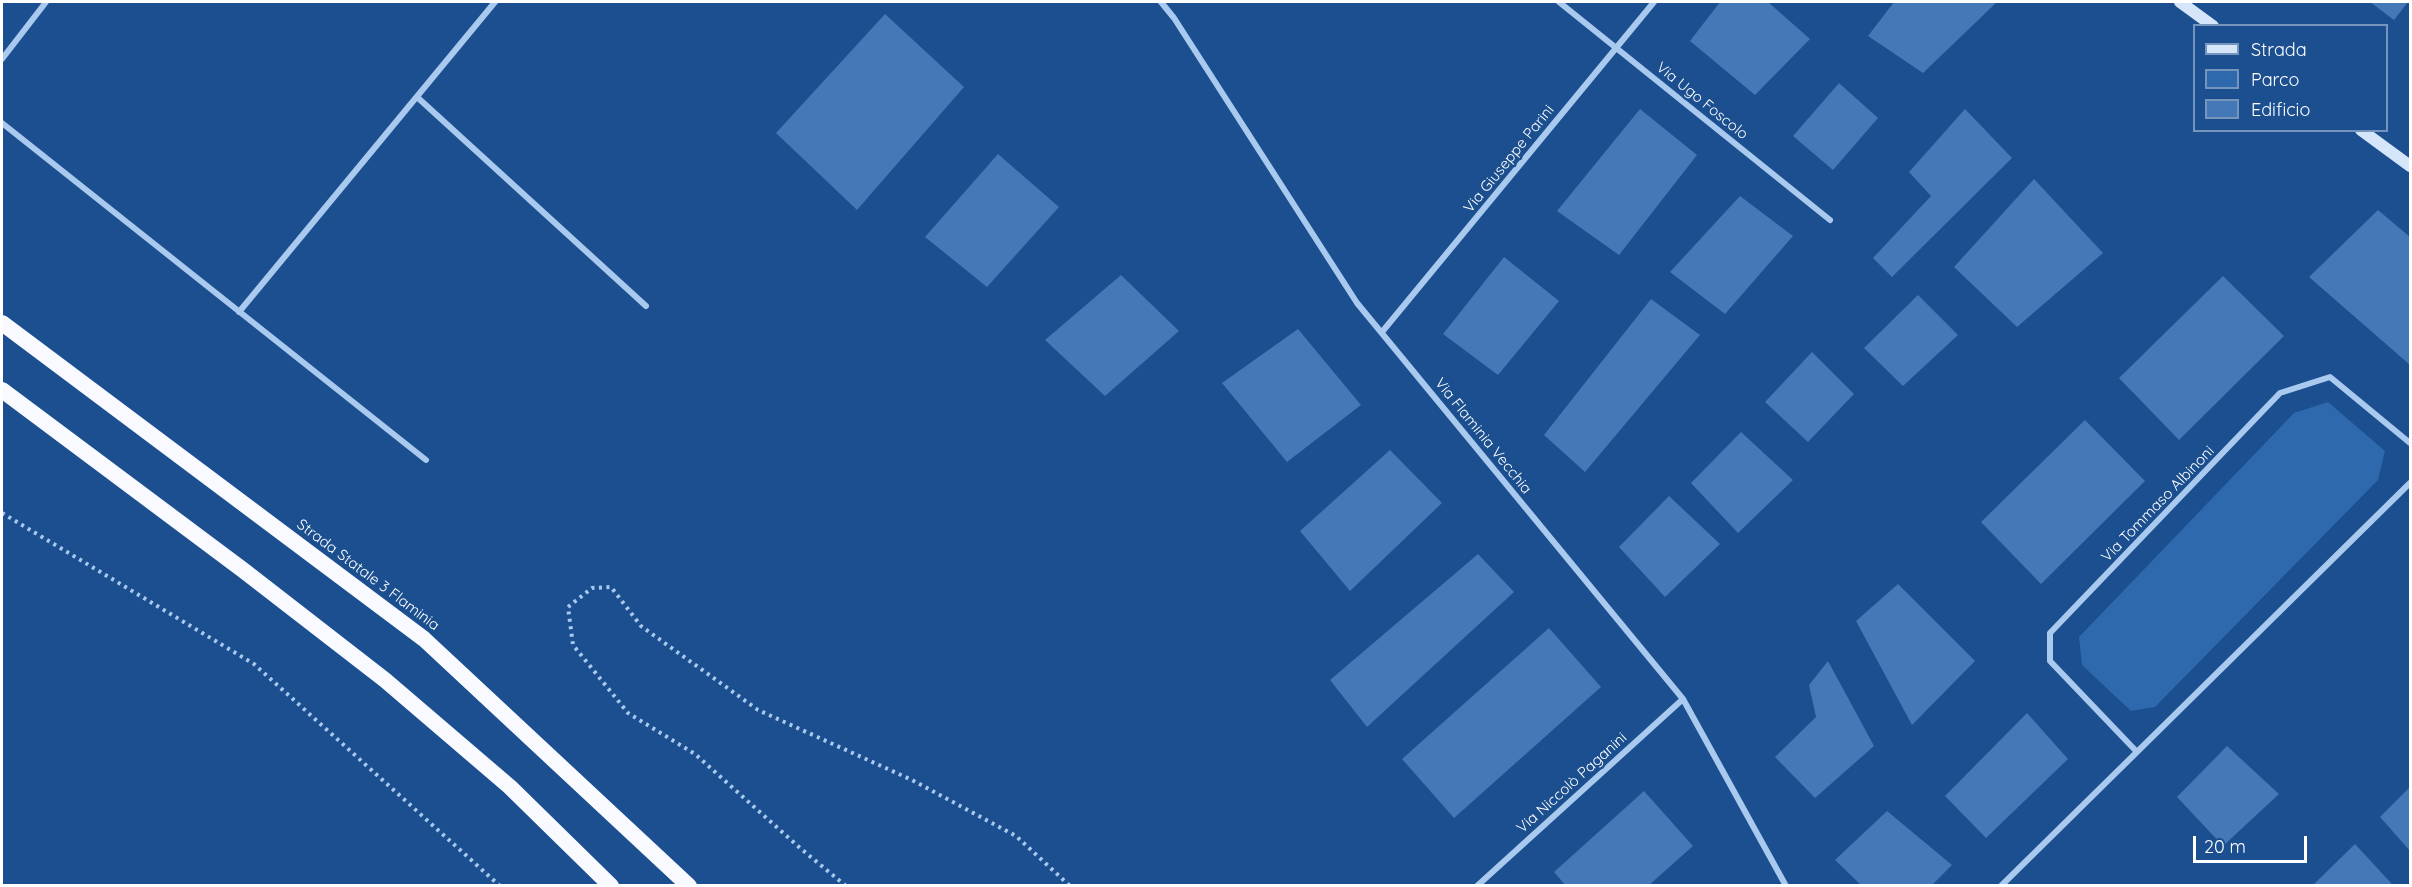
<!DOCTYPE html>
<html>
<head>
<meta charset="utf-8">
<style>
  body { margin:0 }
  #map { position:relative; width:2412px; height:887px; overflow:hidden; background:#1b4f8f; font-family:Quicksand,sans-serif }
  canvas { display:block }
  .frame { position:absolute; inset:0; border:3px solid #fff; pointer-events:none }
  .legend { position:absolute; left:2193px; top:24px; width:195px; height:108px; box-sizing:border-box; background:#1b4f8f; border:2px solid #7695bc; margin:0; padding:8px 10px; list-style:none; font-size:18px; color:#fff }
  .legend li { display:flex; align-items:center; gap:12px; height:30px }
  .legend b { width:30px; border:2px solid #7695bc }
  .scale { position:absolute; left:2193px; top:836px; width:114px; height:27px; box-sizing:border-box; border:3px solid #fff; border-top:0; padding-left:8px; font-size:18px; line-height:21px; white-space:nowrap; color:#fff; -webkit-text-stroke:4px #1b4f8f; paint-order:stroke }
</style>
</head>
<body>
<div id="map">
<canvas width="2412" height="887"></canvas>
<div class="frame"></div>
<ul class="legend">
<li><b style="height:8px;background:#d6e6fa"></b>Strada</li>
<li><b style="height:16px;background:#2e69ad"></b>Parco</li>
<li><b style="height:16px;background:#4478b7"></b>Edificio</li>
</ul>
<div class="scale">20 m</div>
</div>
<script>
const c = document.querySelector('canvas').getContext('2d');
c.lineJoin = 'round';
function fillPath(path, color) {
  c.fillStyle = color;
  c.fill(path, 'evenodd');
}
function strokePath(path, color, width, dash) {
  c.strokeStyle = color;
  c.lineWidth = width;
  c.lineCap = dash ? 'butt' : 'round';
  c.setLineDash(dash || []);
  c.stroke(path);
}
function write(font, color, halo, rows, align = 'center') {
  c.font = font + ' Quicksand,sans-serif';
  c.lineWidth = 5;
  c.setLineDash([]);
  c.textBaseline = 'middle';
  c.strokeStyle = halo;
  c.fillStyle = color;
  for (const [text, x, y, turn = 0] of rows) {
    c.save();
    c.translate(x, y);
    c.rotate((+turn || 0) * Math.PI / 180);
    c.textAlign = isNaN(turn) ? turn : align;
    if (halo) c.strokeText(text, 0, 0);
    c.fillText(text, 0, 0);
    c.restore();
  }
}
fillPath(new Path2D(`
  M2328,402L2385,451L2378,480L2155,707L2131,711L2082,665L2079,637L2294,413Z`), '#2e69ad');
fillPath(new Path2D(`
  M1720,2H1768L1810,39L1755,95L1690,41Z
  M1894,2H1997L1923,73L1868,36Z
  M2370,2H2408L2394,20Z
  M885,14L964,87L857,210L776,133Z
  M1839,83L1878,118L1833,170L1793,136Z
  M1640,109L1697,155L1619,255L1557,211Z
  M1965,109L2012,158L1892,277L1873,258L1931,196L1909,172Z
  M998,154L1059,207L987,287L925,237Z
  M2034,179L2103,253L2017,327L1954,267Z
  M1740,196L1793,236L1725,314L1670,272Z
  M2378,210L2410,237V365L2309,277Z
  M1504,257L1559,301L1498,375L1443,334Z
  M1121,275L1179,331L1105,396L1045,340Z
  M2223,276L2284,336L2179,440L2119,378Z
  M1918,295L1958,335L1903,386L1864,348Z
  M1651,299L1700,335L1585,472L1544,435Z
  M1298,329L1361,405L1287,462L1222,383Z
  M1812,352L1854,394L1808,442L1765,402Z
  M2085,420L2145,481L2041,584L1981,522Z
  M1741,432L1793,480L1738,533L1691,483Z
  M1390,450L1442,503L1350,591L1300,531Z
  M1669,496L1720,544L1665,597L1619,547Z
  M1478,554L1514,592L1367,727L1330,680Z
  M1898,584L1975,661L1912,725L1856,621Z
  M1549,628L1601,687L1454,818L1402,759Z
  M1828,661L1874,746L1815,798L1775,757L1816,717L1809,685Z
  M2027,713L2068,759L1986,838L1945,796Z
  M2227,746L2279,794L2223,846L2177,797Z
  M2410,787V851L2380,817Z
  M1644,791L1693,846L1648,886H1566L1554,872Z
  M1887,811L1952,865L1931,886H1862L1835,860Z
  M2355,844L2391,883L2389,886H2312Z`), '#4478b7');
strokePath(new Path2D(`
  M2,513L254,664L500,886
  M846,886L800,848L695,754L628,713L573,645L568,607L592,588L611,587L641,626L758,710L912,780L1016,836L1070,886`), '#a9c9ee', 4, [3, 4.5]);
strokePath(new Path2D(`
  M1161,2L1174,18L1357,303L1683,699L1786,886
  M1559,2L1830,220
  M2,59L46,2
  M417,97L646,306
  M2,123L426,460
  M239,312L495,2
  M1382,332L1654,2
  M2137,752L2050,661V633L2280,393L2330,377L2410,443
  M1477,886L1683,699
  M2001,886L2410,483`), '#a9c9ee', 6);
strokePath(new Path2D(`
  M2180,2L2213,26
  M2361,130L2410,166`), '#d6e6fa', 12);
strokePath(new Path2D(`
  M2,323L424,639L689,886
  M2,390L243,570L385,680L510,787L611,886`), '#f8faff', 16);
write('15px', '#fff', '#1b4f8f', [
  ["Via Ugo Foscolo",1702,101,39],
  ["Via Giuseppe Parini",1509,159,-51],
  ["Via Flaminia Vecchia",1483,436,51],
  ["Via Tommaso Albinoni",2158,504,-46],
  ["Strada Statale 3 Flaminia",368,575,37],
  ["Via Niccolò Paganini",1572,783,-42]
]);
</script>
</body>
</html>
